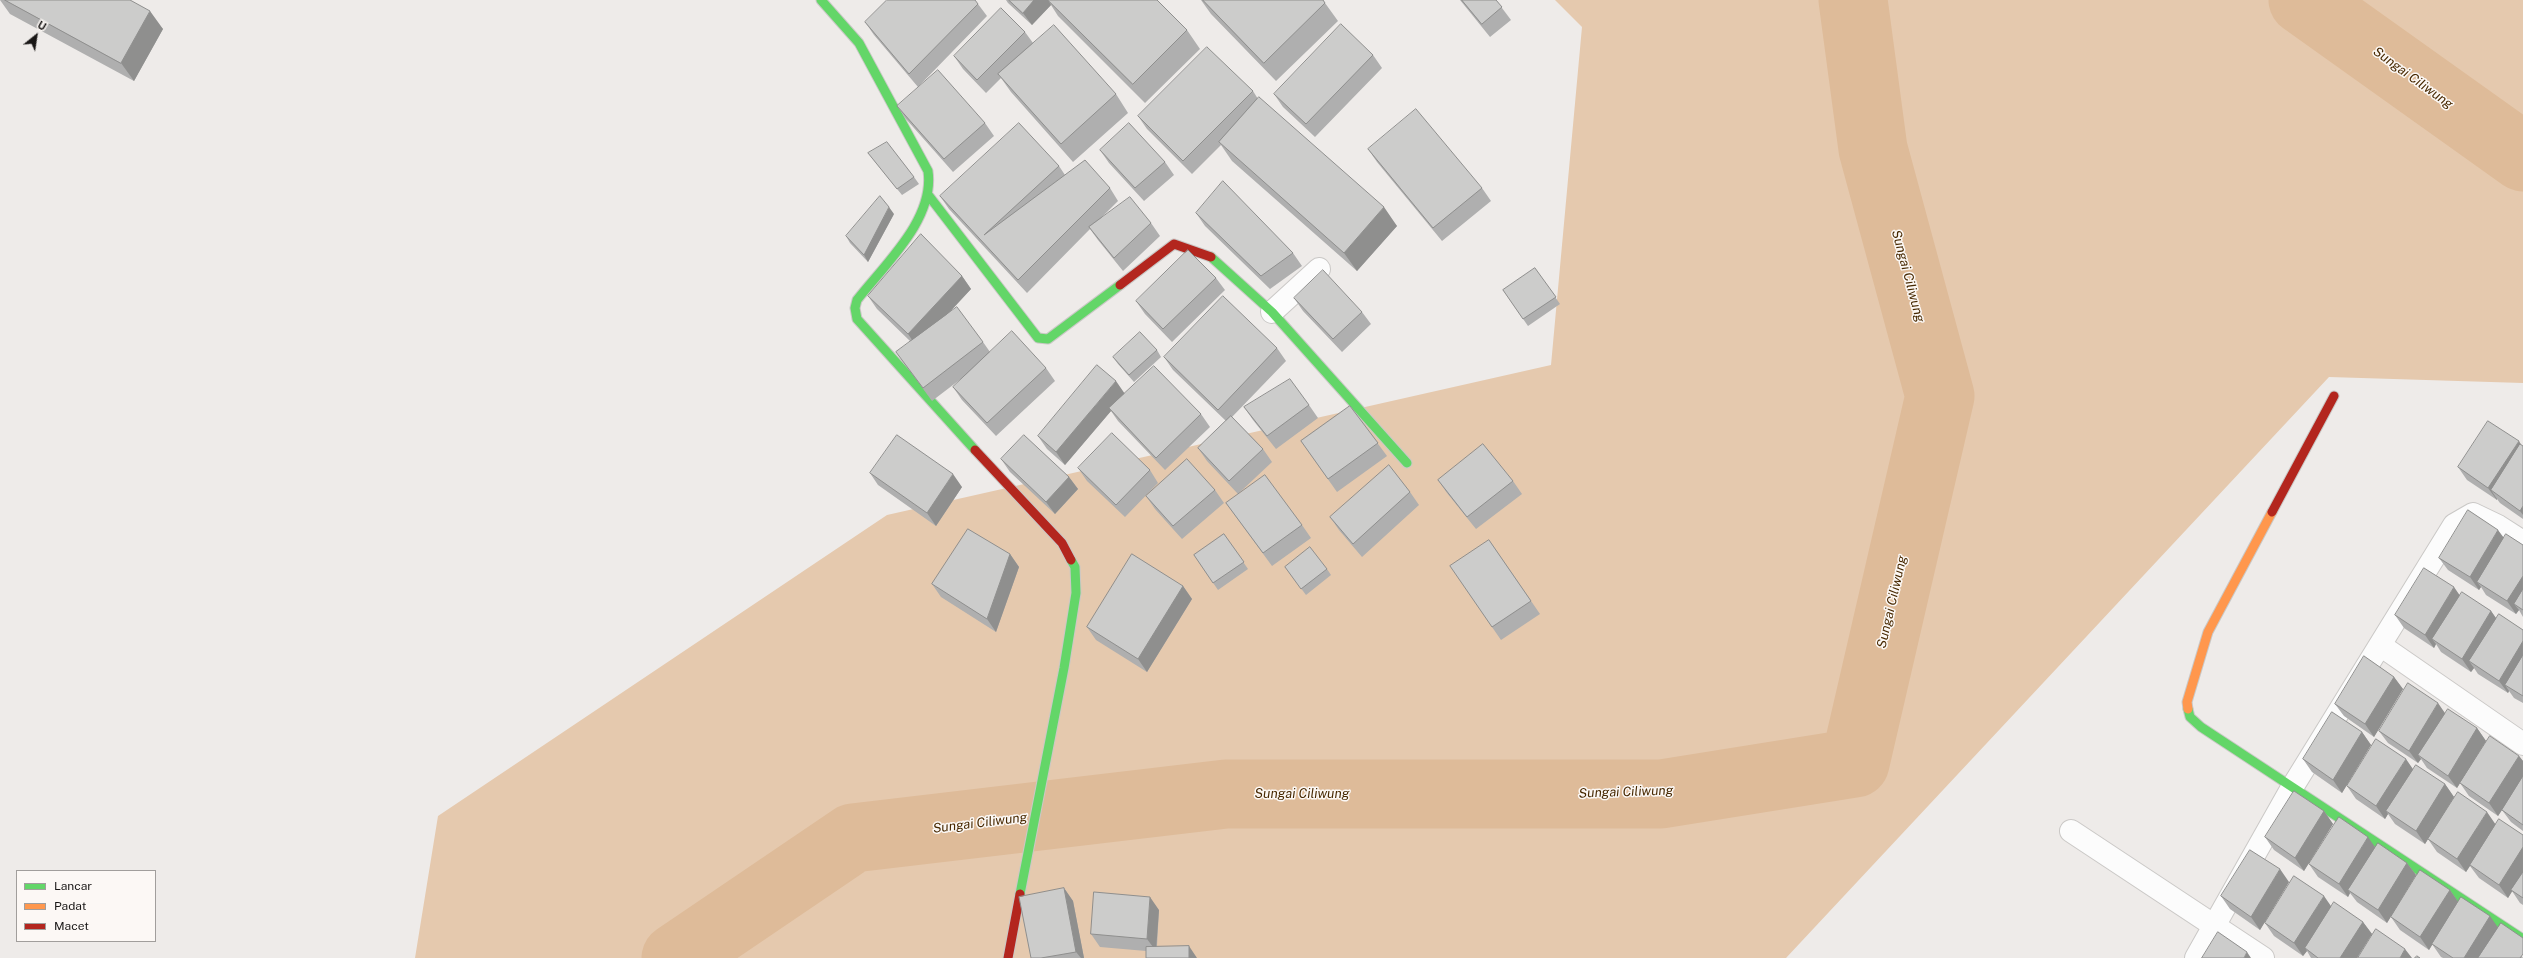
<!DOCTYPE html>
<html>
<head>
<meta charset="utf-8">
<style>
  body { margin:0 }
  #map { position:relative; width:2523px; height:958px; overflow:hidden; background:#eeebe9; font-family:"Public Sans",sans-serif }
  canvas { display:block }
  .legend { position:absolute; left:16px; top:870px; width:140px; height:72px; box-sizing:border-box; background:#fcf8f5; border:1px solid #a19e9c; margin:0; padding:5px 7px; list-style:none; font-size:12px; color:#191716 }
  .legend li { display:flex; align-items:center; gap:8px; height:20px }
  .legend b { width:20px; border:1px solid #a19e9c }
  .north { position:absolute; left:16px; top:16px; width:40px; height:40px; -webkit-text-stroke:3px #fcf8f5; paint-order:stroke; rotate:30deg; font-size:11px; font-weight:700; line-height:16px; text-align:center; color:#191716 }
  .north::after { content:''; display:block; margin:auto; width:14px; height:18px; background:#191716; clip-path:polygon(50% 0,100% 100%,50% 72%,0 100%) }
</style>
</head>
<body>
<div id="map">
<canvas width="2523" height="958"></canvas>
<ul class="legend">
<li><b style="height:5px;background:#63d668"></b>Lancar</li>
<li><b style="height:5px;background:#ff974d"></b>Padat</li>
<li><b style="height:5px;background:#b3261e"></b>Macet</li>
</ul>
<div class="north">U</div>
</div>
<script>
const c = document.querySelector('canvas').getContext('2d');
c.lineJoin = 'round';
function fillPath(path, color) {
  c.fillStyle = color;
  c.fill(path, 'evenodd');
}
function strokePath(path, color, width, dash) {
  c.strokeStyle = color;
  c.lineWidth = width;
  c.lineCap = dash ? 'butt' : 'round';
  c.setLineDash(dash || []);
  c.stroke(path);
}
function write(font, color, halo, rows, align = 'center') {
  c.font = font + ' "Public Sans",sans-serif';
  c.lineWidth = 3;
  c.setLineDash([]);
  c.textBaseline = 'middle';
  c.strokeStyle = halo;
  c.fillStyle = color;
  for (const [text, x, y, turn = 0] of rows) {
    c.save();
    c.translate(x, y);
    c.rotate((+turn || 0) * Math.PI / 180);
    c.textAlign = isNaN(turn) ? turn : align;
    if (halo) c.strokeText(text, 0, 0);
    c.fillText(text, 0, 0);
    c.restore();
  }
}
fillPath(new Path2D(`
  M1555,0H2523V383L2329,377L1786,958H415L438,816L887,515L1551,365L1582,27Z`), '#e5c9ae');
strokePath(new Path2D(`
  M2303,0L2523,157
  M676,958L853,838L1226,794H1661L1855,763L1940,396L1873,149L1853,0`), '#debb99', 69);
const street = new Path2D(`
  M1272,312L1319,269
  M2380,645L2523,744
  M2071,831L2263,958
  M2196,958L2293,786L2454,525L2473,514L2498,526L2523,542`);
const fast = new Path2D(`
  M821,0L859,43L928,171C935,219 885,264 857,300L855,308L857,319L975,450
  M929,196L1038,338L1048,339L1120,285
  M1211,257L1272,312L1407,463
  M2188,709L2190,717L2201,727L2523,939
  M1020,894L1064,668L1076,593L1075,567L1071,560`);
const slow = new Path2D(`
  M2188,709L2187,702L2208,632L2272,512`);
const jam = new Path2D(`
  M1120,285L1174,244L1211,257
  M975,450L1062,543L1071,560
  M2272,512L2334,396
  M1008,958L1020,894`);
strokePath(street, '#cac8c6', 24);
strokePath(fast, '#cac8c6', 11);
strokePath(slow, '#cac8c6', 11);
strokePath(jam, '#cac8c6', 11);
strokePath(street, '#fcfcfc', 22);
strokePath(fast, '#63d668', 9);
strokePath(slow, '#ff974d', 9);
strokePath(jam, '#b3261e', 9);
fillPath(new Path2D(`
  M0,0H130L163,29L134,81L10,14Z
  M1006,0H1157L1187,30L1200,49L1145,103L1058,16L1051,5L1032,25L1008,3Z
  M1201,0H1323L1325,3L1338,21L1276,81L1211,14Z
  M1460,0H1496L1511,20L1490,37Z
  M978,4L987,16L918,87L874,35L865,22Z
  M1025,32L1033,43L1116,94L1128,113L1073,162L1011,92L1001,78L986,93L963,69L954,56Z
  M1373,55L1382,68L1315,137L1283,107L1274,94Z
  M1253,91L1258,99L1397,226L1357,271L1232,161L1221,145L1192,174L1147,129L1138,116Z
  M897,106L985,123L994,136L953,172L906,119Z
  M1368,149L1482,188L1491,201L1442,241L1377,162Z
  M1100,150L1165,162L1174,175L1144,201L1109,163Z
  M868,153L914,177L919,184L902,195Z
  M1059,166L1065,175L1110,188L1118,201L1101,218L1151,223L1160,236L1123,271L1098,240L1090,229L1027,293L949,209L940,196Z
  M1196,213L1293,253L1302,266L1270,289L1205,226Z
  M894,214L868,262L850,243L846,236Z
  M1535,268L1560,304L1528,326L1503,290Z
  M962,276L971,289L947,315L983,342L990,352L1046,368L1055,381L996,436L962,400L953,387L966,375L932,401L896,352L911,342L877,309L868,296Z
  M1216,278L1225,290L1172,342L1145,314L1136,301Z
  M1294,298L1362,312L1371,324L1342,352L1303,311Z
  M1277,348L1286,361L1232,417L1263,449L1272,462L1238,494L1207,461L1198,448L1226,421L1173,370L1164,357Z
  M1157,350L1161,357L1134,382L1118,364L1113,357Z
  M1125,394L1201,414L1210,427L1165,470L1118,421L1111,411L1065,465L1047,449L1038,436Z
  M1309,405L1318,418L1276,449L1253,420L1244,407Z
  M1350,406L1387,456L1337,492L1301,441Z
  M2523,446V519L2500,503L2497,499V500L2467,480L2458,467Z
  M1001,459L1069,477L1078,489L1055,514L1010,472Z
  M1078,468L1150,470L1158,483L1125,517L1087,481Z
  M870,473L962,487L936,526L878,485Z
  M1438,480L1513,481L1522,494L1476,529L1447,493Z
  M1215,490L1224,503L1182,539L1155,509L1146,496Z
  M1410,492L1419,505L1362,557L1339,530L1330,517Z
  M1226,503L1302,525L1311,538L1272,566Z
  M1224,534L1248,569L1218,590L1194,555Z
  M1489,540L1540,614L1501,640L1492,627Z
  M2523,545V617L2519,610L2516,614L2486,595L2481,587L2479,590L2448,570L2439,558Z
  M1010,554L1019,567L996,632L941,597L932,584Z
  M1285,567L1327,569L1331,575L1306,595Z
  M1183,586L1192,599L1147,672L1096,640L1087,627Z
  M2460,596L2491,611L2496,618L2523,630V703L2514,698L2509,691L2508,693L2478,674L2474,668L2471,672L2441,652L2436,644L2434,648L2404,628L2395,615Z
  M2394,677L2403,689L2374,737L2344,716L2335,704Z
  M2445,713L2477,728L2486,741L2457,788L2427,768L2421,759L2418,763L2388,743L2379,731Z
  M2362,732L2371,745L2342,793L2312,772L2303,759Z
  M2519,756L2523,761V831L2511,822L2502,810L2498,816L2469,796L2460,783Z
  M2413,769L2445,784L2454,797L2425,844L2395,824L2388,814L2385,819L2356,799L2347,786Z
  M2324,811L2333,824L2304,871L2274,850L2265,837Z
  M2496,824L2523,835V905L2520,903L2512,891L2508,898L2479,878L2470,866L2466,872L2437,852L2428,839Z
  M2375,847L2407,863L2416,875L2387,923L2357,902L2350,893L2348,897L2318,877L2309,864Z
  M2289,882L2260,930L2230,909L2221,896Z
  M1064,888L1073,901L1084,958H1031Z
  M2450,890L2458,902L2498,927L2523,958H2443L2441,957L2432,944L2429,950L2400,930L2391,917Z
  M2331,906L2363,922L2372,934L2357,958H2311L2307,951L2303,956L2274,936L2265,923Z
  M1159,910L1157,946L1146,951L1100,947L1091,934Z`), '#afafaf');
fillPath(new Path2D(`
  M1034,0H1048L1051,5L1032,25L1023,13Z
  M150,11L163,29L134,81L121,63Z
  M889,207L894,214L868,262L864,255Z
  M1384,207L1397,226L1357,271L1344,253Z
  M962,276L971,289L917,347L908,334Z
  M1116,381L1125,394L1109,408L1111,411L1065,465L1056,452Z
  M2519,441L2523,448L2491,490L2497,499V500L2488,488Z
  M953,474L962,487L936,526L927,513Z
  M1069,477L1078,489L1055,514L1046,502Z
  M2523,506V515L2520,511Z
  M2498,530L2507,542L2477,582L2481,587L2479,590L2470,577Z
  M1010,554L1019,567L996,632L987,619Z
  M2523,576V603L2514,604L2519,610L2516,614L2507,601Z
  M1183,586L1192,599L1147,672L1138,659Z
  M2454,587L2463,600L2432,639L2436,644L2434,648L2425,635Z
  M2491,611L2500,624L2469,661L2474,668L2471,672L2462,659Z
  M2523,641V669L2505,685L2509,691L2508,693L2499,681Z
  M2394,677L2403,689L2374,737L2365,724Z
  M2438,703L2447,716L2418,755L2421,759L2418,763L2409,751Z
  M2477,728L2486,741L2457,788L2448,776Z
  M2362,732L2371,745L2342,793L2333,780Z
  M2519,756L2523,761V778L2498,816L2489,803Z
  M2406,759L2415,772L2386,811L2388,814L2385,819L2376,806Z
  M2445,784L2454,797L2425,844L2416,831Z
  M2324,811L2333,824L2304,871L2295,858Z
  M2487,812L2496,825L2466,872L2457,859Z
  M2368,837L2377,850L2348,890L2350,893L2348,897L2339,884Z
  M2523,847V874L2508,898L2499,885Z
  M2407,863L2416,875L2387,923L2378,910Z
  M2280,869L2289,882L2260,930L2251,917Z
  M1064,888L1073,901L1084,958H1081L1076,952Z
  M2450,890L2459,903L2429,950L2420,937Z
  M2324,896L2333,909L2305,948L2307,951L2303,956L2294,943Z
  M1150,897L1159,910L1156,951L1147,939Z
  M2490,916L2499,929L2481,958H2464Z
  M2363,922L2372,934L2357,958H2340Z
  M1189,946L1197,958H1189Z
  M2405,949L2412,958H2400Z
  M2247,952L2251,958H2244Z`), '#8f8f8e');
const building = new Path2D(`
  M5,0H130L150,11L121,63Z
  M887,0H975L978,4L909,74L865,22Z
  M1009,0H1034L1023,13Z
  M1048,0H1157L1187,30L1133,84Z
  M1203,0H1323L1325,3L1264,63Z
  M1462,0H1496L1502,7L1482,24Z
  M1001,8L1025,32L977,80L954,56Z
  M1341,24L1373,55L1306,124L1274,94Z
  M1054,25L1116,94L1061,144L998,74Z
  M1207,47L1253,91L1183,161L1138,116Z
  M938,70L985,123L944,159L897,106Z
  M1259,97L1384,207L1344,253L1219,142Z
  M1416,109L1482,188L1433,228L1368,149Z
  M1019,123L1059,166L984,235L1085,160L1110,188L1018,280L940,196Z
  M1129,123L1165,162L1135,188L1100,150Z
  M887,142L914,177L897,189L868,153Z
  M1223,181L1293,253L1261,276L1196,213Z
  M880,196L889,207L864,255L846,236Z
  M1130,197L1151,223L1114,258L1089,227Z
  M921,234L962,276L908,334L868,296Z
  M1188,250L1216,278L1163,329L1136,301Z
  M1535,268L1556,297L1523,319L1503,290Z
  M1323,270L1362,312L1333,339L1294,298Z
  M1223,296L1277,348L1218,410L1164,357Z
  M957,307L983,342L923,388L896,352Z
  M1012,331L1046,368L987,423L953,387Z
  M1140,332L1157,350L1129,375L1113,357Z
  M1097,365L1116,381L1056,452L1038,436Z
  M1154,366L1201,414L1156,458L1109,408Z
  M1290,379L1309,405L1267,436L1244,407Z
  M1350,406L1378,443L1328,479L1301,441Z
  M1231,416L1263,449L1229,481L1198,448Z
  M2488,421L2519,441L2488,488L2458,467Z
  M1112,433L1150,470L1116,505L1078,468Z
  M897,435L953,474L927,513L870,473Z
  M1024,435L1069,477L1046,502L1001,459Z
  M1483,444L1513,481L1467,517L1438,480Z
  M2520,444L2523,446V506L2520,511L2491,490Z
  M1187,459L1215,490L1173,526L1146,496Z
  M1389,465L1410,492L1353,544L1330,517Z
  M1265,475L1302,525L1263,553L1226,503Z
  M2468,510L2498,530L2470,577L2439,558Z
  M968,529L1010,554L987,619L932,584Z
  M1224,534L1244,562L1213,583L1194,555Z
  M2506,534L2523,545V576L2507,601L2477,582Z
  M1489,540L1531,601L1492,627L1450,566Z
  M1310,547L1327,569L1301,589L1285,567Z
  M1132,554L1183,586L1138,659L1087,627Z
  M2424,568L2454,587L2425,635L2395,615Z
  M2523,589V610L2514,604Z
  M2462,592L2491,611L2462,659L2432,639Z
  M2499,614L2523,630V641L2499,681L2469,661Z
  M2523,655V696L2505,685Z
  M2364,656L2394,677L2365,724L2335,704Z
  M2408,683L2438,703L2409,751L2379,731Z
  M2448,709L2477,728L2448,776L2418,755Z
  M2332,712L2362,732L2333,780L2303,759Z
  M2490,736L2519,756L2489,803L2460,783Z
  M2376,739L2406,759L2376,806L2347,786Z
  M2416,765L2445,784L2416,831L2386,811Z
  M2523,776V825L2502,810Z
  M2294,791L2324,811L2295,858L2265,837Z
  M2458,792L2487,812L2457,859L2428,839Z
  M2339,817L2368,837L2339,884L2309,864Z
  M2499,819L2523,835V847L2499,885L2470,865Z
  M2378,843L2407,863L2378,910L2348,890Z
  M2250,850L2280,869L2251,917L2221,896Z
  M2420,870L2450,890L2420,937L2391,917Z
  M2523,872V898L2511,890Z
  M2294,876L2324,896L2294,943L2265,923Z
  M1064,888L1076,952L1041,958H1031L1019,897Z
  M1094,892L1150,897L1147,939L1091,934Z
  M2461,897L2490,916L2464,958H2453L2432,944Z
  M2334,902L2363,922L2340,958H2318L2305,948Z
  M2501,923L2523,938V954L2520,958H2478Z
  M2376,929L2405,949L2400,958H2358Z
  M2218,932L2247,952L2244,958H2202Z
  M1189,946V958H1146V947Z
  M2417,956L2420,958H2415Z`);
fillPath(building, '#cccccb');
strokePath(building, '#8f8f8e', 1);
write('italic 13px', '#472800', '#fcf8f5', [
  ["Sungai Ciliwung",2413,78,36],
  ["Sungai Ciliwung",1908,276,75],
  ["Sungai Ciliwung",1892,602,-77],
  ["Sungai Ciliwung",1626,792,-2],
  ["Sungai Ciliwung",1302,794],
  ["Sungai Ciliwung",980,823,-7]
]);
</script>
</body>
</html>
